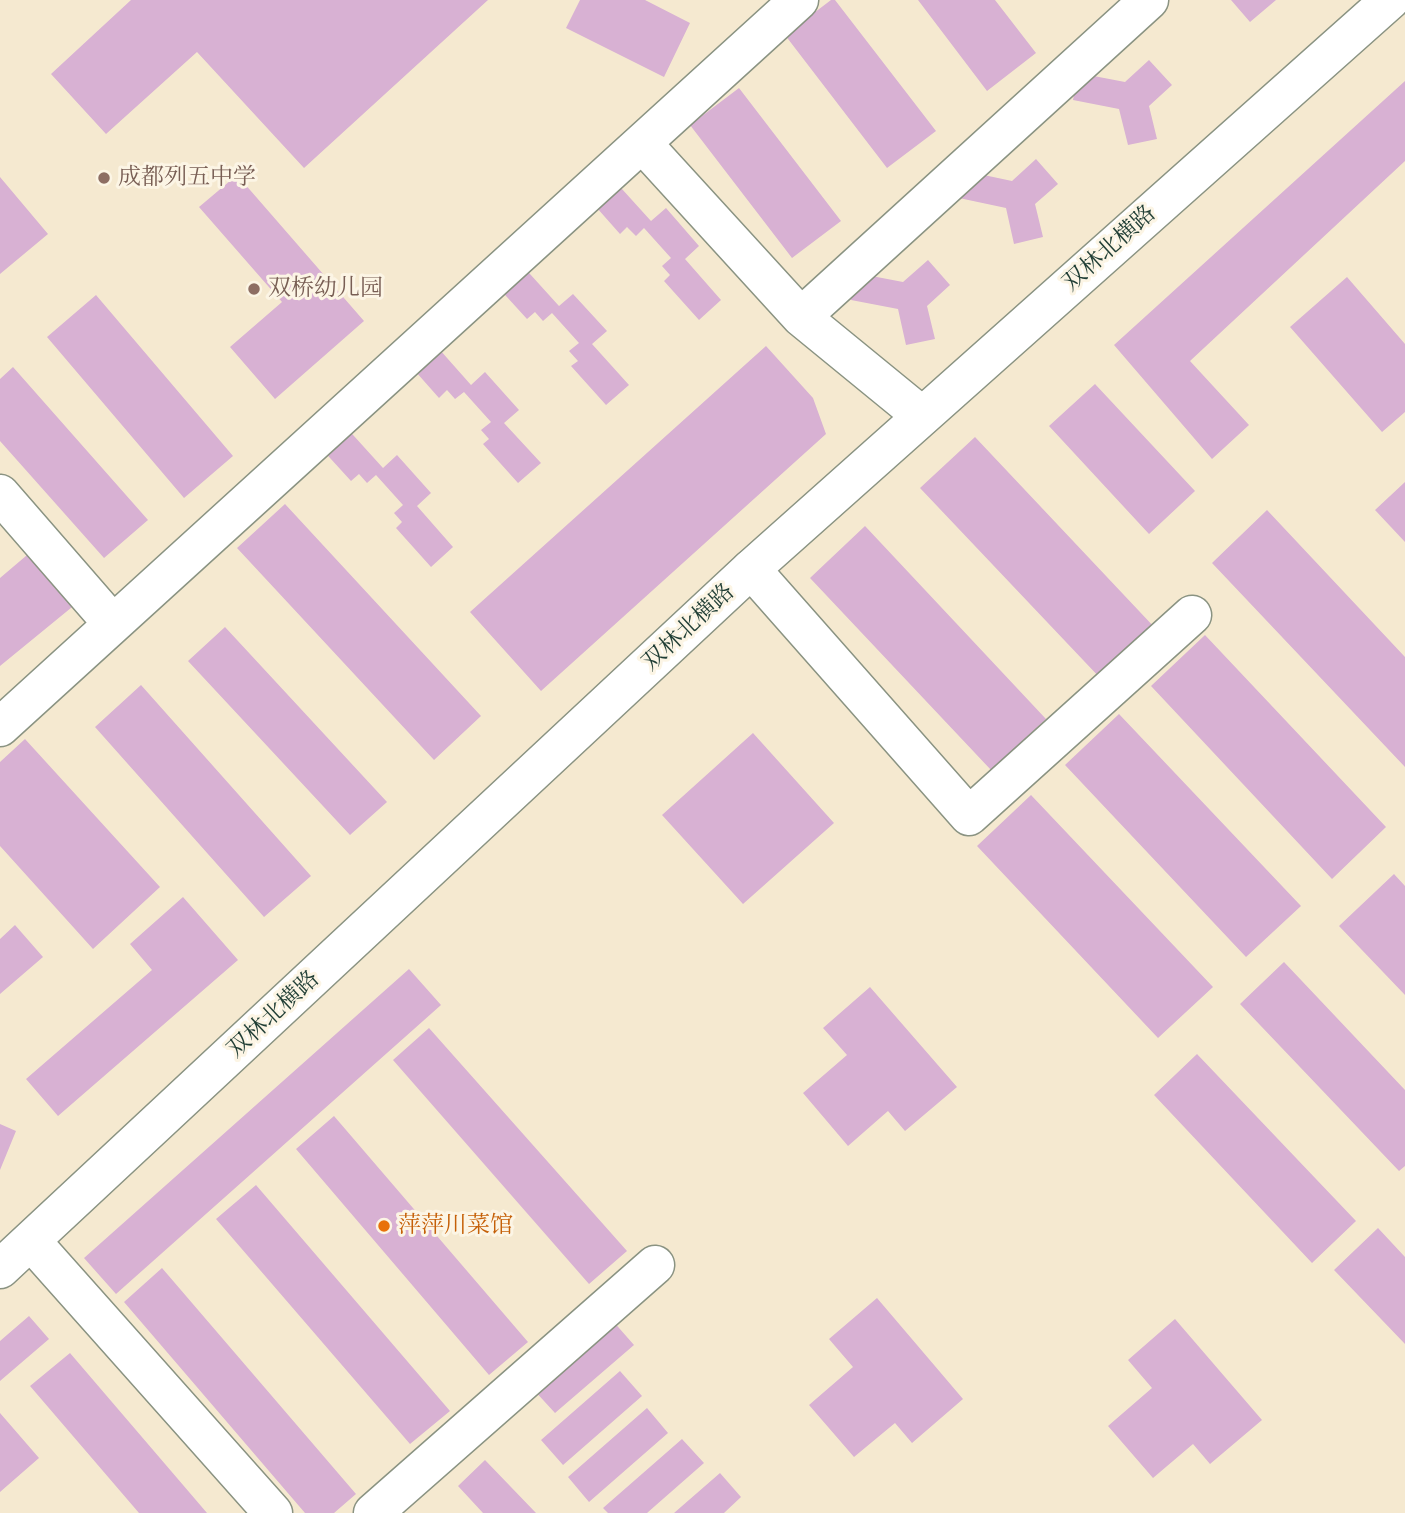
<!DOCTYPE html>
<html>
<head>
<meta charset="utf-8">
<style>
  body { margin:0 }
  canvas { display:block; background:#f5e9d0 }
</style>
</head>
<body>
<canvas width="1405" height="1513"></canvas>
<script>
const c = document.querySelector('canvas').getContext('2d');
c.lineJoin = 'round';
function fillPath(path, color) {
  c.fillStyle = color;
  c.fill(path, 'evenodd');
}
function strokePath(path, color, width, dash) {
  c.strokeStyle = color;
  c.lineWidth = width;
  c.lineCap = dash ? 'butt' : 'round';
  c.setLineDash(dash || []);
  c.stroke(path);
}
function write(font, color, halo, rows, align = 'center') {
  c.font = font + ' "Gentium Book Plus","Noto Serif SC",serif';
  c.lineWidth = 6;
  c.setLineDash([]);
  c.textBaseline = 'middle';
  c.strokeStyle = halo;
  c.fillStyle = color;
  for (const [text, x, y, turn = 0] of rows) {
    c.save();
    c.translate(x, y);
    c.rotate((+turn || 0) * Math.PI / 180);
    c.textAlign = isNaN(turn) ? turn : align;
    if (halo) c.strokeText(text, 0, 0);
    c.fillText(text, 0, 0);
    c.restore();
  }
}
fillPath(new Path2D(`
  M131,0H488L304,168L197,52L106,134L51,74Z
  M580,0H645L690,23L664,77L566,28Z
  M831,0H835L936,131L887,168L785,35Z
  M918,0H995L1036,53L987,91Z
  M1231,0H1276L1250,22Z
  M1149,60L1172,85L1149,106L1157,139L1128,145L1119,109L1073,100L1078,73L1125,82Z
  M1405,81V161L1190,361L1249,425L1212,459L1114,345Z
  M739,88L841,221L792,258L690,125Z
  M1036,159L1058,184L1035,204L1043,237L1014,244L1006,208L959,198L965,171L1012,181Z
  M237,175L364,321L275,399L230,347L282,302L199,207Z
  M0,177L48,234L0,274Z
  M612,178L651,221L666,208L699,246L685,259L721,300L699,320L664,281L670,275L662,266L671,258L644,228L636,236L627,227L620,234L589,199Z
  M928,260L950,285L927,306L935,339L906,345L898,309L851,300L856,273L903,282Z
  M520,263L559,306L573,294L607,331L592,344L629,385L606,405L571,366L578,361L569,351L579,343L552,313L543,321L535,312L527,319L496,285Z
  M1347,277L1405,344V412L1382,432L1290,327Z
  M96,295L233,456L184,498L47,337Z
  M432,341L471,385L485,372L519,410L504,423L541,463L518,483L483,444L489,439L481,430L491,422L464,392L455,399L447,390L439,398L408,363Z
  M766,346L813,398L826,434L541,691L470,612Z
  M13,367L148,520L104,558L0,441V379Z
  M1095,384L1195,491L1149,534L1049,426Z
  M344,425L383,468L397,455L431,493L417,506L453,547L431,567L396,528L402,522L394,513L403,505L376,475L367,483L359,474L351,481L320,447Z
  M975,437L1156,629L1102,680L920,488Z
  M1405,482V542L1375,510Z
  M285,504L481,716L434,760L237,548Z
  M1267,510L1405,657V767L1212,563Z
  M865,526L1046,719L991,770L810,578Z
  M33,550L77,603L0,666V578Z
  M225,627L387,802L350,835L188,661Z
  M1205,635L1386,827L1332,879L1151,686Z
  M141,685L311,876L264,917L95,727Z
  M1119,714L1301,906L1246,957L1065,765Z
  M753,733L834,823L743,904L662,815Z
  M25,739L160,887L93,949L0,846V762Z
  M1031,795L1213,987L1158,1038L977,846Z
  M1394,874L1405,886V995L1339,926Z
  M183,897L238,960L58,1116L26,1079L152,970L130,944Z
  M15,925L43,957L0,994V939Z
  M1284,962L1405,1090V1166L1399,1171L1240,1004Z
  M409,969L441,1005L116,1294L84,1258Z
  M870,987L957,1087L905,1131L888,1111L848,1146L803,1093L847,1055L823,1028Z
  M429,1028L627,1251L589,1284L393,1060Z
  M1197,1054L1356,1221L1312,1263L1154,1095Z
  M334,1116L528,1342L489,1375L296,1149Z
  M0,1124L16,1131L0,1170Z
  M256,1185L450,1411L410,1444L216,1219Z
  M1378,1228L1405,1257V1344L1334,1270Z
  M162,1268L356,1494L334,1513H305L124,1302Z
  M877,1298L963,1399L912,1443L895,1423L854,1457L809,1405L853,1367L829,1339Z
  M29,1316L49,1339L0,1381V1341Z
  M1175,1319L1262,1420L1210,1464L1193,1444L1153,1478L1108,1426L1152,1388L1128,1360Z
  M612,1320L634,1345L555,1413L533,1389Z
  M70,1353L207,1513H139L30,1386Z
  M620,1371L642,1396L563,1465L541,1440Z
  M647,1408L668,1433L589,1502L568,1477Z
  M0,1413L39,1458L0,1492Z
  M682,1439L704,1463L647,1513H608L603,1508Z
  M485,1460L536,1513H483L458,1486Z
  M720,1473L741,1497L724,1513H674Z`), '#d8b1d3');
const minor = new Path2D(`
  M642,143L801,317L922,416
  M801,317L1149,0
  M0,494L113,624
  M751,569L969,816L1192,615
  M0,727L799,0
  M31,1241L273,1513
  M373,1513L655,1265`);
const tertiary = new Path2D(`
  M0,1269L751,569L1390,0`);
strokePath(minor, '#8a9382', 41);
strokePath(tertiary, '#8a9382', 41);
strokePath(minor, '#fff', 38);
strokePath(tertiary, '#fff', 38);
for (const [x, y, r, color] of [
  [104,178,7,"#8d6e63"],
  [254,289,7,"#8d6e63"],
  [384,1226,7,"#e8710a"]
]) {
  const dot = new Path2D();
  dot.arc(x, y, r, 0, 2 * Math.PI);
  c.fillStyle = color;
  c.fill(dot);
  strokePath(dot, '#fcf5e5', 2.5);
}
write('23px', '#785e54', '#fcf5e5', [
  ["成都列五中学",118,178],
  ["双桥幼儿园",268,289]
], 'left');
write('23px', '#1f3d34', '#fcf5e5', [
  ["双林北横路",1110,249,-42],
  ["双林北横路",689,628,-43],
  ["双林北横路",274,1015,-43]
]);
write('23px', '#c56008', '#fcf5e5', [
  ["萍萍川菜馆",398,1226]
], 'left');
</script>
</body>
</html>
